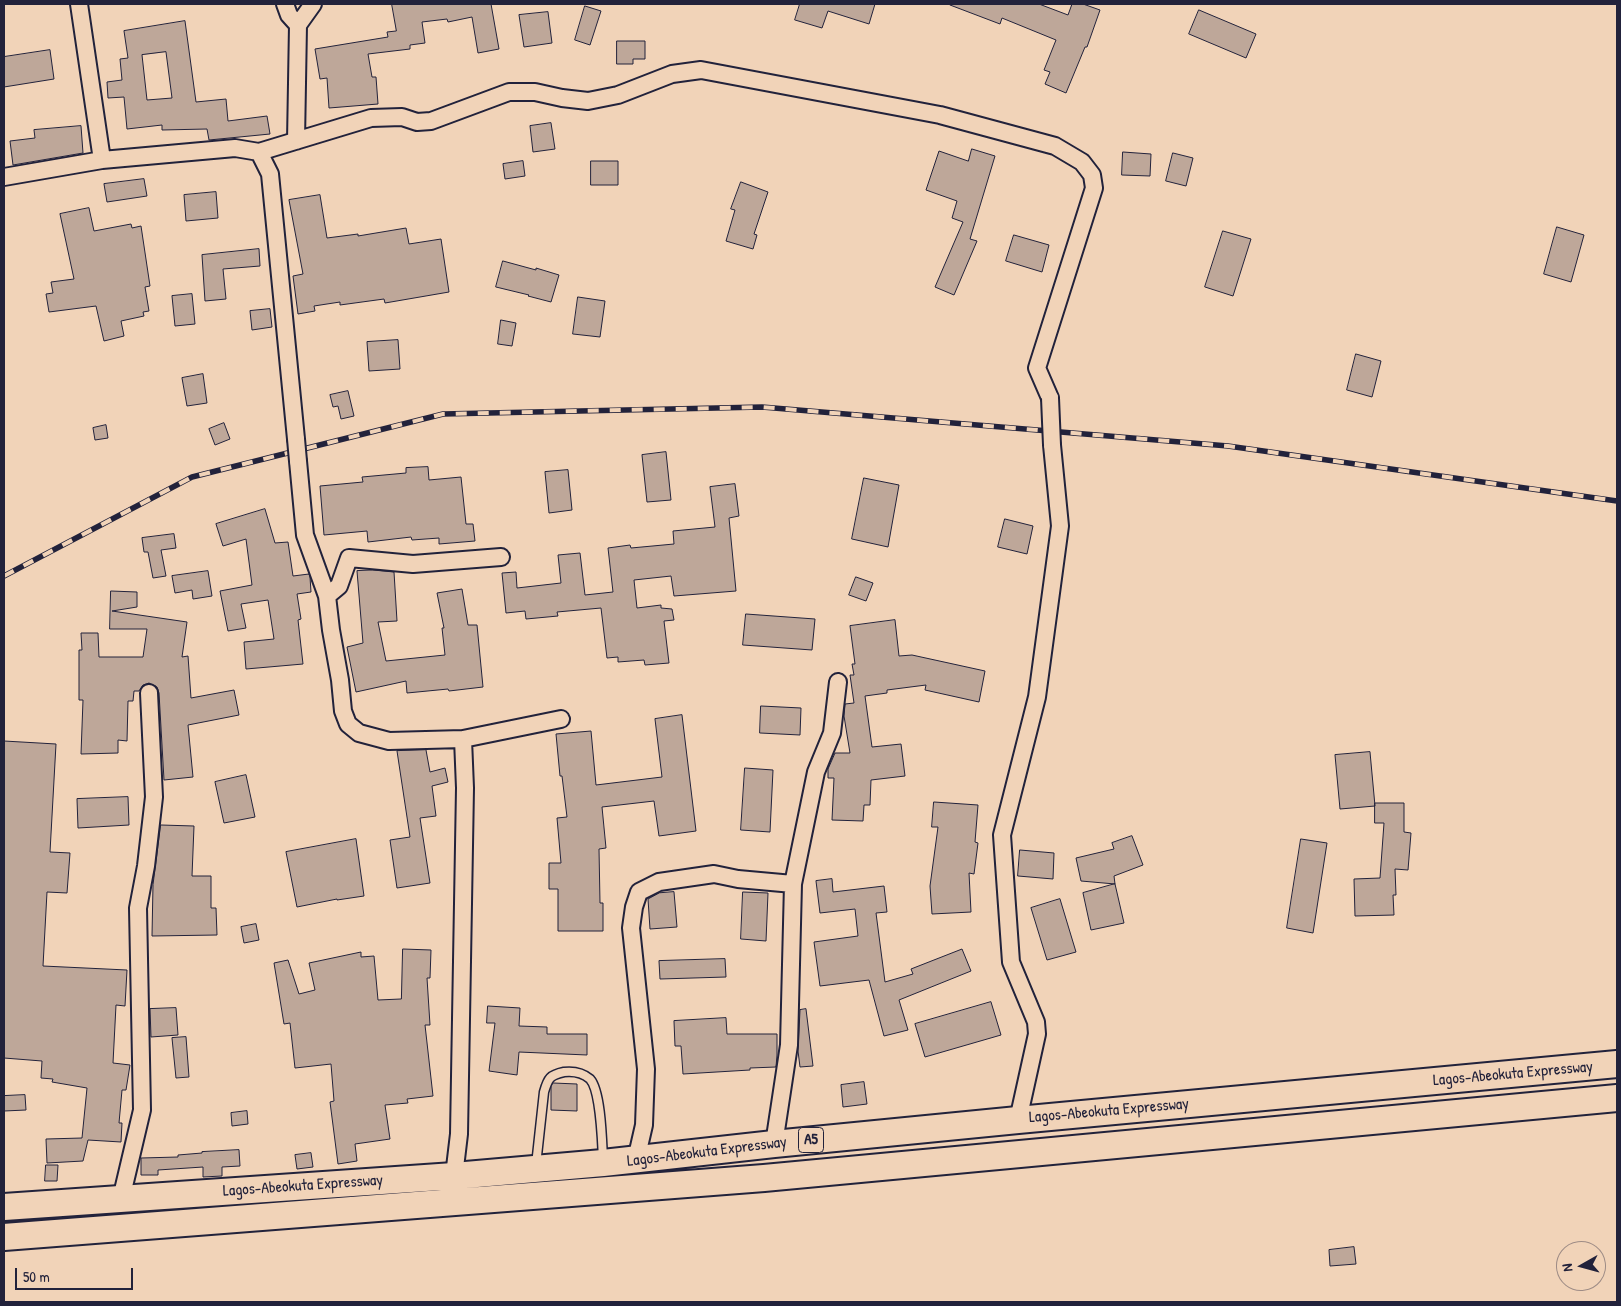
<!DOCTYPE html>
<html>
<head>
<meta charset="utf-8">
<style>
  body { margin:0 }
  #map { position:relative; width:1621px; height:1306px; overflow:hidden; background:#f1d3b8; font-family:"Patrick Hand",sans-serif }
  canvas { display:block }
  .frame { position:absolute; inset:0; border:5px solid #22223b; pointer-events:none }
  .north { position:absolute; left:1556px; top:1241px; width:50px; height:50px; box-sizing:border-box; background:#f1d3b8; border:1px solid #9e8c86; border-radius:50%; rotate:263deg; font-size:14px; font-weight:700; line-height:20px; text-align:center; color:#22223b }
  .north::after { content:''; display:block; margin:auto; width:18px; height:22px; background:#22223b; clip-path:polygon(50% 0,100% 100%,50% 72%,0 100%) }
  .scale { position:absolute; left:15px; top:1268px; width:118px; height:22px; box-sizing:border-box; border:2px solid #22223b; border-top:0; padding-left:6px; font-size:15px; line-height:18px; white-space:nowrap; color:#22223b; -webkit-text-stroke:4px #f1d3b8; paint-order:stroke }
</style>
</head>
<body>
<div id="map">
<canvas width="1621" height="1306"></canvas>
<div class="frame"></div>
<div class="north">N</div>
<div class="scale">50 m</div>
</div>
<script>
const c = document.querySelector('canvas').getContext('2d');
c.lineJoin = 'round';
function fillPath(path, color) {
  c.fillStyle = color;
  c.fill(path, 'evenodd');
}
function strokePath(path, color, width, dash) {
  c.strokeStyle = color;
  c.lineWidth = width;
  c.lineCap = dash ? 'butt' : 'round';
  c.setLineDash(dash || []);
  c.stroke(path);
}
function write(font, color, halo, rows, align = 'center') {
  c.font = font + ' "Patrick Hand",sans-serif';
  c.lineWidth = 4;
  c.setLineDash([]);
  c.textBaseline = 'middle';
  c.strokeStyle = halo;
  c.fillStyle = color;
  for (const [text, x, y, turn = 0] of rows) {
    c.save();
    c.translate(x, y);
    c.rotate((+turn || 0) * Math.PI / 180);
    c.textAlign = isNaN(turn) ? turn : align;
    if (halo) c.strokeText(text, 0, 0);
    c.fillText(text, 0, 0);
    c.restore();
  }
}
const building = new Path2D(`
  M392,4H491L499,49L478,53L472,17L448,22L447,19L422,22L425,43L410,45V49L368,54L372,77H376L378,104L329,108L327,78L320,79L315,49L388,37L387,32L396,31Z
  M800,4H875L869,24L828,11L822,28L795,20Z
  M950,4H1039L1068,15L1072,4H1083L1100,10L1087,47H1085L1066,93L1045,84L1050,72L1044,70L1056,40L1002,18L1000,24L950,5Z
  M585,6L601,11L590,45L575,40Z
  M1199,10L1256,34L1246,58L1189,34Z
  M548,12L552,43L524,47L519,15Z
  M185,21L196,102L226,99L228,121L267,116L270,134L209,140L207,129L162,130V125L127,129L124,97L108,98L107,82L122,80L120,59L128,58L124,31ZM166,52L172,98L147,100L142,55Z
  M617,41H645V59H633V64H617Z
  M50,50L54,79L4,87V57Z
  M551,123L555,149L533,152L530,126Z
  M81,126L83,153L13,165L10,141L35,138L34,130Z
  M972,149L995,156L970,239L977,241L954,295L935,287L963,222L952,218L957,201L926,190L939,151L968,161Z
  M1123,152L1151,154L1150,176L1122,175Z
  M1173,153L1193,158L1186,186L1166,181Z
  M523,161L525,176L505,179L503,164Z
  M591,161H618V185H591Z
  M144,179L147,196L107,202L104,184Z
  M741,182L768,192L754,234L757,235L753,249L726,241L735,210L731,209Z
  M216,192L218,218L186,221L184,195Z
  M320,195L327,238L358,234V236L406,228L409,244L441,239L449,292L385,303L384,299L340,305V302L314,306L315,311L298,314L293,276L303,274L289,200Z
  M89,208L94,231L131,224L132,228L141,226L150,286L145,287L149,311L143,312L144,316L121,321L124,336L104,341L96,306L49,312L46,294L53,293L51,282L74,279L60,214Z
  M1557,227L1584,235L1571,282L1544,274Z
  M1223,231L1251,239L1233,296L1205,287Z
  M1014,235L1049,245L1042,272L1006,261Z
  M259,249L260,266L223,269L226,299L205,301L202,255Z
  M503,261L536,270V268L559,275L551,302L528,296L529,295L496,287Z
  M192,294L195,324L175,326L172,296Z
  M578,297L605,301L600,337L573,334Z
  M270,309L272,327L252,330L250,311Z
  M501,320L516,323L512,346L498,344Z
  M398,340L400,369L369,371L367,342Z
  M1356,354L1381,361L1372,397L1347,390Z
  M203,374L207,403L187,406L182,378Z
  M348,391L354,416L341,419L338,406L333,407L330,395Z
  M224,423L230,439L215,445L209,429Z
  M106,425L108,438L95,440L93,428Z
  M666,452L671,500L647,502L642,455Z
  M428,467L429,480L461,477L466,524H473L475,541L439,544V538L412,540L411,537L368,542L367,531L324,535L320,486L363,482L362,477L406,473V468Z
  M568,470L572,510L549,513L545,472Z
  M864,478L899,485L888,547L852,539Z
  M735,484L739,516L729,518L736,591L674,596L671,576L634,580L637,608L661,605V608L672,609L674,620L664,621L669,663L645,665L644,660L618,662V657L607,658L601,608L557,612L558,616L526,619L525,611L506,613L502,573L516,572L517,588L561,583L558,555L580,553L585,595L613,592L608,548L630,545L631,548L674,544L673,531L715,527L710,487Z
  M265,509L275,543L288,542L293,576L309,574L310,577L311,592L297,594L301,619L298,620L303,664L246,669L244,642L274,639L268,600L241,604L246,628L228,631L220,591L252,585L246,539L223,546L216,524Z
  M1005,519L1033,526L1027,554L998,547Z
  M174,534L176,548L161,550L166,576L153,578L148,552H144L142,538Z
  M373,570L394,572L397,621L378,622L386,661L445,655L442,628H444L437,593L462,589L468,625H477L483,687L449,691L448,689L407,693L406,681L356,692L347,647L363,643L357,571Z
  M208,571L212,596L193,599L192,590L175,593L172,576Z
  M856,577L873,583L866,601L849,595Z
  M111,591L137,592V607L112,611L187,622L182,657L188,656L191,698L234,690L239,715L188,725L193,777L164,780L159,693L157,687L149,683L143,685L139,691H134L133,701H128L127,741L118,740V753L81,754L83,700H79V650H82L81,633H98L99,657H143L147,629H110Z
  M746,614L815,619L812,650L743,645Z
  M895,620L899,656L912,655L985,671L979,702L925,690L926,685L887,690V693L865,696L872,747L901,744L905,776L871,780L870,805H864L863,821L832,820L834,778H828V769L835,753H850L844,716L845,704L854,703L850,675H854L852,664H855L850,626Z
  M761,706L801,708L800,735L760,733Z
  M682,715L696,831L659,836L654,801L602,807L606,848L599,849L600,903H603V931H558V889H549V863H561L557,818L567,817L562,776H560L556,734L591,731L596,785L662,777L655,719Z
  M4,741L56,744L50,852L70,853L67,893L47,892L43,966L127,970L125,1006L116,1005L113,1063L130,1065L126,1090H122L119,1123H122L121,1142L88,1140L83,1161L47,1163L46,1139L82,1138L87,1088L52,1082L53,1079L41,1078L42,1061L4,1058Z
  M426,750L430,772L445,768L448,782L432,786L436,816L420,818L430,883L397,888L390,840L410,837L397,751Z
  M1370,752L1375,806L1340,809L1335,755Z
  M745,768L773,770L770,832L741,830Z
  M246,775L255,817L224,823L215,782Z
  M128,797L129,825L78,828L77,799Z
  M934,802L978,805L975,842L978,843L974,874L969,873L971,912L932,914L930,886L938,827H932Z
  M1375,803H1404V832L1411,833L1408,870L1395,869L1396,895H1393L1394,915L1355,916L1354,879L1380,878L1384,823H1375Z
  M161,825L194,826L192,876H211V908H216L217,935L152,936L153,885Z
  M1132,836L1143,865L1114,876L1115,884L1081,881L1076,858L1114,849L1112,843Z
  M356,839L364,896L337,900V899L297,907L286,852Z
  M1301,839L1327,843L1313,933L1287,928Z
  M1020,850L1054,853L1053,879L1018,876Z
  M832,879L833,892L884,886L887,912L876,913L885,982L913,974L911,969L962,949L971,971L899,1000L908,1030L884,1036L869,980L820,986L814,942L858,936L855,909L820,913L816,881Z
  M1115,884L1124,923L1091,930L1083,893Z
  M674,892L677,927L650,929L648,899L659,893Z
  M743,892L768,893L766,941L741,939Z
  M1060,899L1076,952L1047,960L1031,908Z
  M256,924L259,940L244,943L241,927Z
  M403,949L431,950L430,978H427L430,1025H425L433,1096L407,1099L408,1103L385,1105L390,1139L355,1144L357,1161L338,1164L330,1102L334,1101L331,1064L295,1068L290,1023L284,1024L274,963L288,960L299,994L315,990L309,963L361,952V957L374,956L378,1000L401,999Z
  M725,959L726,977L660,979L659,961Z
  M991,1002L1001,1035L925,1057L915,1024Z
  M488,1006L520,1008L519,1026L547,1027V1034H587V1055L519,1052L517,1075L489,1071L495,1023H487Z
  M176,1008L178,1035L151,1037L150,1009Z
  M806,1009L813,1066L800,1067L798,1051L800,1010Z
  M726,1018L727,1034H777V1055L776,1067L750,1068V1070L683,1074L681,1046H675L674,1021Z
  M186,1037L189,1077L176,1078L172,1038Z
  M864,1082L867,1104L843,1107L841,1085Z
  M553,1083L577,1084V1111L551,1110V1087Z
  M25,1095L26,1110L4,1111V1096Z
  M247,1111L248,1124L232,1126L231,1113Z
  M239,1150L240,1166L222,1167V1176L203,1177V1167L158,1170V1175H141V1158L178,1157V1155L202,1153V1152Z
  M311,1153L313,1167L297,1169L295,1155Z
  M46,1165H58L57,1181H45Z
  M1354,1247L1356,1264L1330,1266L1329,1250Z`);
fillPath(building, '#bea799');
strokePath(building, '#22223b', 1);
const service = new Path2D(`
  M536,1165L544,1092C548,1078 550,1075 564,1072C573,1071 583,1073 590,1079C601,1091 602,1141 603,1159`);
const minor = new Path2D(`
  M79,4L102,160L235,148L259,152L270,174L296,439
  M285,4L289,15L298,25
  M296,141L298,25L313,4
  M259,152L371,118L402,117L417,122L431,121L509,92H535L562,98L588,101L618,95L672,74L701,70L940,115L1055,146L1082,162L1092,175L1094,188L1037,368L1050,398
  M4,177L102,160
  M298,461L305,535L327,596
  M501,557L413,564L349,558L339,586L327,596L331,630L340,680L343,711L348,724L359,733L389,741L463,739L561,719
  M1018,1120L1037,1034L1036,1022L1011,962L1002,835L1037,697L1060,526L1052,445
  M774,1144L789,1045L793,884L816,772L832,733L838,682
  M636,1160L644,1125L646,1069L631,928L634,907L639,892L659,882L714,874L738,879L793,884
  M454,1176L459,1134L465,788L463,739
  M121,1199L142,1110L138,908L146,866L154,797L149,693`);
const trunk = new Path2D(`
  M4,1207L454,1176L603,1163L774,1144L1018,1120L1617,1064
  M4,1237L764,1178L1617,1098`);
strokePath(service, '#22223b', 11);
strokePath(minor, '#22223b', 20);
strokePath(trunk, '#22223b', 30);
strokePath(service, '#f1d3b8', 8);
strokePath(minor, '#f1d3b8', 16);
strokePath(trunk, '#f1d3b8', 26);
const rail = new Path2D(`
  M4,576L192,477L443,414L762,407L1228,446L1617,501`);
strokePath(rail, '#22223b', 5.5);
strokePath(rail, '#f1d3b8', 4, [11]);
const minorBridge = new Path2D(`
  M1050,398L1052,445
  M296,439L298,461`);
strokePath(minorBridge, '#22223b', 20, []);
strokePath(minorBridge, '#f1d3b8', 16);
for (const [x, y, w] of [
  [811,1140,25]
]) {
  const box = new Path2D();
  box.roundRect(x - w / 2, y - 12.5, w, 25, 4);
  c.fillStyle = '#f1d3b8';
  c.fill(box);
  strokePath(box, '#22223b', 1);
}
write('bold 15px', '#22223b', null, [
  ["A5",811,1140]
]);
write('16px', '#22223b', '#f1d3b8', [
  ["Lagos-Abeokuta Expressway",1513,1074,-5],
  ["Lagos-Abeokuta Expressway",1109,1111,-5],
  ["Lagos-Abeokuta Expressway",707,1152,-7],
  ["Lagos-Abeokuta Expressway",303,1186,-4]
]);
</script>
</body>
</html>
